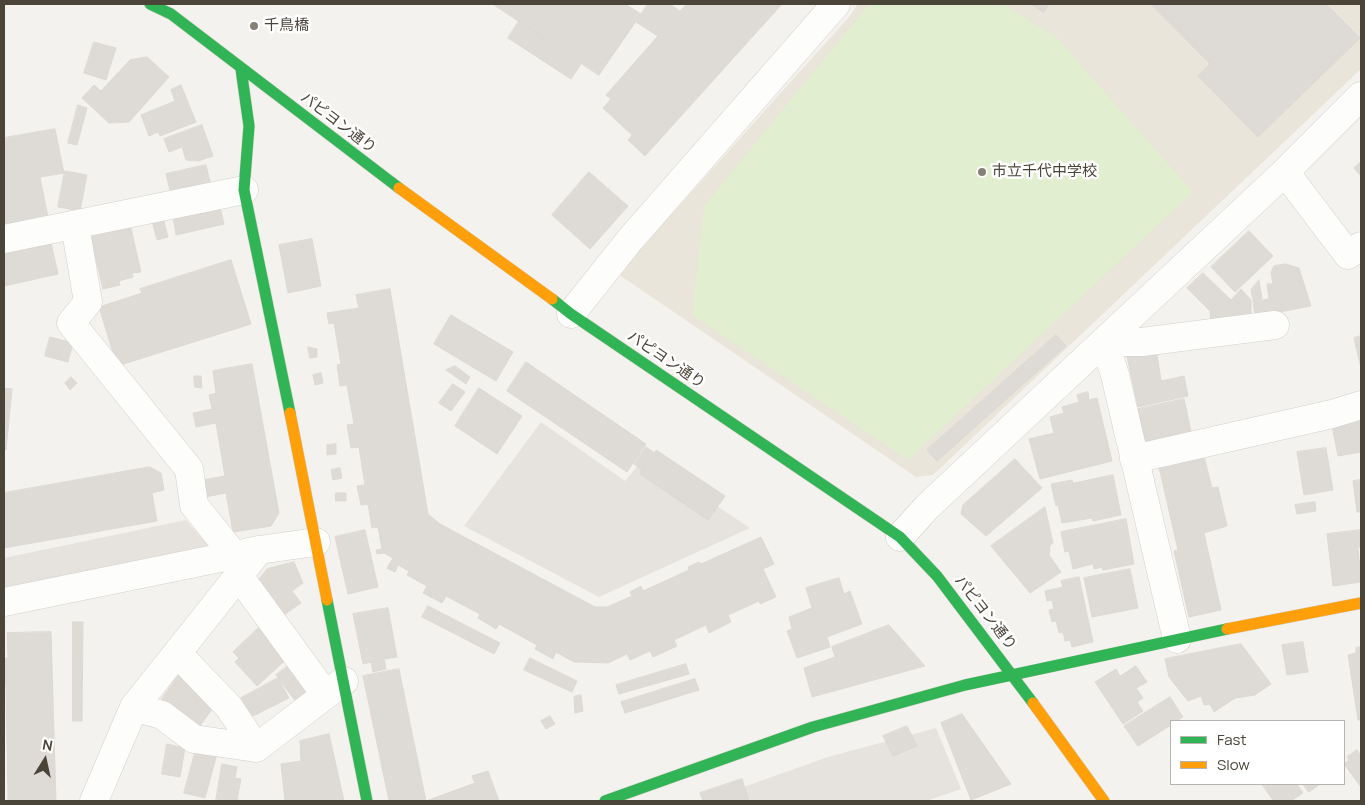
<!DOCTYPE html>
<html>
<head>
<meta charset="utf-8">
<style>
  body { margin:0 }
  #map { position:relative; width:1365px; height:805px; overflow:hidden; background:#f4f2ee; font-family:Manrope,sans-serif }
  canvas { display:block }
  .frame { position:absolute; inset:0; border:5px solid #4b4439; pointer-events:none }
  .legend { position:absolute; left:1170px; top:720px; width:175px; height:65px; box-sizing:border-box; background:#fff; border:1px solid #b7b4b0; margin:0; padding:6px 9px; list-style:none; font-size:15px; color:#4b4439 }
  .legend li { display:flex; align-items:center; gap:10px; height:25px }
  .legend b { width:25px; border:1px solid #b7b4b0 }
  .north { position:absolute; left:20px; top:735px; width:50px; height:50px; -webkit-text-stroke:4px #fff; paint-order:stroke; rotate:10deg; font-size:14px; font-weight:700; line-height:20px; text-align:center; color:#4b4439 }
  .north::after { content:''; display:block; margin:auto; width:18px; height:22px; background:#4b4439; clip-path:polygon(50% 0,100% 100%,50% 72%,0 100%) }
</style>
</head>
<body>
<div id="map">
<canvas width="1365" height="805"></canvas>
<div class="frame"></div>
<ul class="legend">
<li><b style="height:6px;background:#30b455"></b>Fast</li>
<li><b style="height:6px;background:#ff9f0a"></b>Slow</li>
</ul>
<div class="north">N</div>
</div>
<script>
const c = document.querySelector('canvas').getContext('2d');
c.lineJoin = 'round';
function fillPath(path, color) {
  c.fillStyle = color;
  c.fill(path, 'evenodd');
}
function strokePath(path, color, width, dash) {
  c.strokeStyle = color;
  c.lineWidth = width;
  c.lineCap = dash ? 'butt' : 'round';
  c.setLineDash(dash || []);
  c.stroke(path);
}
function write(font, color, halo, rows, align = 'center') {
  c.font = font + ' Manrope,"Noto Sans JP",sans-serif';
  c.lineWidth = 5;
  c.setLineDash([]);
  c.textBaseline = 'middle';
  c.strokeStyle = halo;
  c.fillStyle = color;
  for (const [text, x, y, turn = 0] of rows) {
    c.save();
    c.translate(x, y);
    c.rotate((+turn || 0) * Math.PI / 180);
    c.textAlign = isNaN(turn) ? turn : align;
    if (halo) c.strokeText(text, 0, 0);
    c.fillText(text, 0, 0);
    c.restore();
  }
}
fillPath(new Path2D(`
  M858,4H1361V69L933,475L916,477L618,274L849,17Z`), '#eae5da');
fillPath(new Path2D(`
  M869,4H1002L1057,38L1193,192L908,460L692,315L704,206Z`), '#e1eecf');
fillPath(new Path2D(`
  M541,422L625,481L644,458L750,528L599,597L464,526Z
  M186,520L213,551L4,594V558Z
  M936,728L961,789L926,801H704L828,757Z`), '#e6e3df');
const building = new Path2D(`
  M493,4H625L641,14L599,75Z
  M648,4H670L680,11L687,4H782L645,156L628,140L632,135L603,108L611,99L606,95L658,36L636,22Z
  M1031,4H1049L1044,12Z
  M1151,4H1268L1270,6L1272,4H1326L1360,38L1258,137L1198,76L1210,64Z
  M519,21L581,64L571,79L508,38Z
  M94,42L116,48L106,80L84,73Z
  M147,57L169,77L129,122L109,123L82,98L94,85L101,91L130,60Z
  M181,85L196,122L160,136L158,132L149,136L141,115L175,101L171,90Z
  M78,105L87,108L77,145L68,143Z
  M202,125L213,156L198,161L186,160L182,147L169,152L164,139Z
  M55,129L64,173L40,177L48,217L4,225V138Z
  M1361,162V176L1354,168Z
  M206,165L210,182L170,190L166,174Z
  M65,171L87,175L80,211L58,207Z
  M589,172L628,206L590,249L552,215Z
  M220,207L224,224L176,235L173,217Z
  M163,218L168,237L157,240L152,221Z
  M130,224L141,272L132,273L133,277L119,281L120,285L103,289L90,233Z
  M1249,231L1273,256L1235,292L1211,267Z
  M312,239L321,286L288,293L279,245Z
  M51,243L58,274L4,286V254Z
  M231,260L251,324L117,366L99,307L142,293L140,289Z
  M1286,264L1299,268L1311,306L1264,315L1263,300L1269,299L1267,284H1273L1271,272L1274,266Z
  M1203,273L1231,300L1241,289L1251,300V317L1211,324L1210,311L1187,288Z
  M1259,280L1262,299L1253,300L1251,290Z
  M390,289L428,514L440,524L595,607H607L632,596L630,592L641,586L643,591L689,570L688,567L699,562L701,564L761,537L774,564L763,569L776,597L760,604L759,601L728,615L731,622L709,633L706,625L674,640L677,646L653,657L650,651L630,660L627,654L608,663L574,662L556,652L553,659L535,649L537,645L499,624L496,629L478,618L480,614L446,596L442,603L423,593L427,586L407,575L409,571L398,565L395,572L387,568L393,558L384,553L377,554L376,550L382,549L378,527L372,528L368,504L361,505L357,486L365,485L359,447L351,448L347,425L354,424L347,385L340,386L337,365L341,364L334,323L329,324L327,313L359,308L356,295Z
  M1262,300L1263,315L1255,316L1253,301Z
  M451,315L513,352L496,381L434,344Z
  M1056,335L1066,346L937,461L927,450Z
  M1361,336V368L1354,338Z
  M50,337L73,343L68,362L45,356Z
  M308,347L317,349V357L310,358Z
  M1156,348L1161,381L1184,376L1188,396L1138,407L1126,352Z
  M526,362L646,444L627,472L507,391Z
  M252,364L279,513L271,526L233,532L226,493L205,497L203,480L225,476L216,423L196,427L193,413L212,409L209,395L216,393L213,371Z
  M455,366L470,377L466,384L446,370Z
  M321,373L323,383L315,385L313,375Z
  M194,376H201L202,388L195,387Z
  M71,377L77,383L70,390L65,383Z
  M453,384L465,392L451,411L439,403Z
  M4,388L12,389L6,450L4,449Z
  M479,388L522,416L497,454L455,426Z
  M1088,392L1089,400L1097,398L1112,461L1040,479L1029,439L1054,433L1050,417L1064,413L1062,407L1079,402L1077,395Z
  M1184,399L1192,436L1145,446L1138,409Z
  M1361,420V452L1338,456L1332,426Z
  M336,444V454L327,455V445Z
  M646,447L655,453L656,450L725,496L708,520L640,474L642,470L634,464Z
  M1326,448L1333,490L1304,495L1297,452Z
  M1204,456L1212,488L1218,487L1227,526L1204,533L1221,610L1189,617L1174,551L1178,550L1159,467Z
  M1015,459L1042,488L986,536L961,514L963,505Z
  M150,467L161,473L164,490L152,493L157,521L4,548V493Z
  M340,468L342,478L333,480L331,470Z
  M1113,475L1121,515L1093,521L1092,518L1062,523L1058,505L1056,506L1051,484L1072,480L1073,483Z
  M1361,480V512H1357L1353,481Z
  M336,493H346V501H336Z
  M1315,502L1316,511L1297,514L1295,505Z
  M1045,507L1053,543L1050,545L1049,555L1061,572L1030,593L991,546Z
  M1126,519L1134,564L1103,570L1102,567L1094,569L1093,564L1073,569L1069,551L1065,552L1061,532Z
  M365,530L378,587L348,594L335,537Z
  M1361,530V547H1358L1361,582L1333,586L1327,534Z
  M294,562L303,583L292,591L301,603L281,617L256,583L267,569Z
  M1130,569L1138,608L1092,617L1084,578Z
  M1079,577L1093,642L1072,647L1070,640L1065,641L1063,632L1059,633L1056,621L1052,622L1049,610L1054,609L1052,600L1047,601L1045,591L1063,587L1061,581Z
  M839,578L844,594L850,591L862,624L827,637L830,647L797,658L787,631L792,629L789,617L812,608L806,588Z
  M428,606L500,643L494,654L422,617Z
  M388,608L397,657L384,659L386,669L373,672L371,662L363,664L353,614Z
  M73,622H83L82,721H73Z
  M265,622L290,656L257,686L235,662L239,658L233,652Z
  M889,625L925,666L812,697L804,668L835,657L832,647Z
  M51,632L56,801H8L6,685H4V658H8L7,633Z
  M1303,642L1308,672L1287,675L1282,645Z
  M1241,644L1271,684L1255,695L1235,698L1214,712L1210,704L1204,705L1201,696L1188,701L1169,677L1165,659Z
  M1361,647V720H1358L1348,655L1356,653V648Z
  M530,658L577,681L572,692L524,670Z
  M292,663L313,690L296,702L276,675Z
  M686,664L689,674L619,694L616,685Z
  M1136,666L1147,682L1136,688L1143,698L1137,702L1143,711L1123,724L1095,682L1116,669L1120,676Z
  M399,669L426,801L475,783L472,776L488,771L499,801H389L363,676Z
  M179,674L217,702L200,726L162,699Z
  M278,678L289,698L251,717L241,698Z
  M695,679L699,690L625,713L621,702Z
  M581,695L583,711L575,713L574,697Z
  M1170,697L1183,717L1176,721H1171V725L1138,746L1124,726Z
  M962,714L1011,784L971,800L941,723Z
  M550,716L555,724L546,729L541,721Z
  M907,726L917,746L893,756L883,736Z
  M329,734L344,801H285L281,764L301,761L300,741Z
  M167,744L185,748L180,777L162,774Z
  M196,749L217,754L205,798L184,793Z
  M1357,750L1361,756V787L1344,764L1349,760L1347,757Z
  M222,764L237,767L235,778L241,779L237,800L245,801H216Z
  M742,779L749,801H703L700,793Z
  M1262,784H1297L1303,793L1291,801H1274Z
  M1303,784H1320L1309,792Z`);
fillPath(building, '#dedbd6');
strokePath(building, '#dcd9d4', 1);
const street = new Path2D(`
  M1285,172L1348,255L1361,246
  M75,225L88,302L71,323L189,469L194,505L234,555
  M4,239L244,190
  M571,314L629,241L836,4
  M1134,459L1332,414L1361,405
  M900,537L927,507L1285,172L1361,96
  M239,576L325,694
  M4,602L259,550L316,542
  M1177,639L1115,375L1104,342H1142L1275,325
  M177,653L229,707L256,748
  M134,707L162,715L194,739L256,748L344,681
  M94,801L134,707L259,550`);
const fast = new Path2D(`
  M150,4L171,14L399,188
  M241,69L249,126L244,190L290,413
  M552,299L571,314L900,537L937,576L1033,703
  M327,600L367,801
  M605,801L813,727L965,685L1227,629`);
const slow = new Path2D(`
  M399,188L552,299
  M290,413L327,600
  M1227,629L1361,603
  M1033,703L1104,801`);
strokePath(street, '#d2d0cb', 29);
strokePath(fast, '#d3cfc5', 12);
strokePath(slow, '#d3cfc5', 12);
strokePath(street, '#fdfdfc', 28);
strokePath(fast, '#30b455', 11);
strokePath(slow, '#ff9f0a', 11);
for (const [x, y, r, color] of [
  [254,26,5,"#868178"],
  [982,172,5,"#868178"]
]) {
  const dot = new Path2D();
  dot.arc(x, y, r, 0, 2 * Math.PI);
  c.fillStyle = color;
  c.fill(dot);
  strokePath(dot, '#fff', 2);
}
write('15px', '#4b4439', '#fff', [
  ["千鳥橋",264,26],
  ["市立千代中学校",992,172]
], 'left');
write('15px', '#4b4439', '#fff', [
  ["パピヨン通り",338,123,37],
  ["パピヨン通り",666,360,34],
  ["パピヨン通り",985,613,52]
]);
</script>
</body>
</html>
